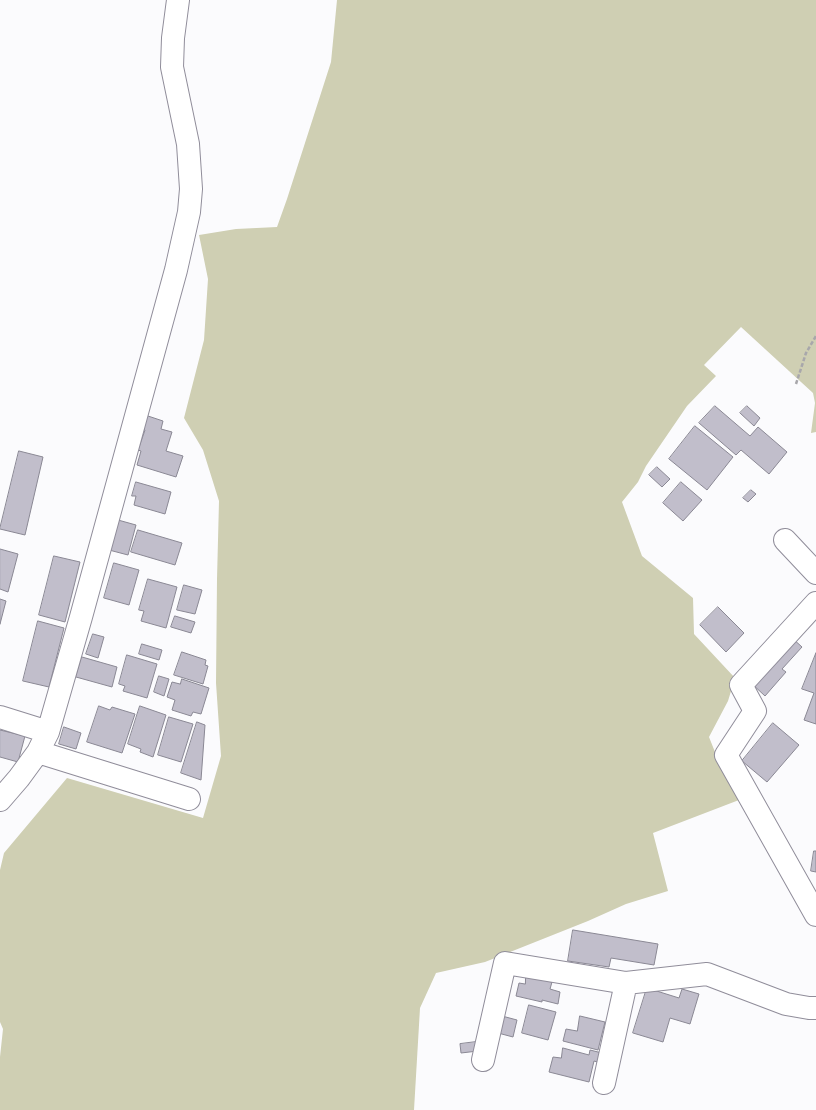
<!DOCTYPE html>
<html>
<head>
<meta charset="utf-8">
<style>
  body { margin:0 }
  canvas { display:block; background:#fbfbfd }
</style>
</head>
<body>
<canvas width="816" height="1110"></canvas>
<script>
const c = document.querySelector('canvas').getContext('2d');
c.lineJoin = 'round';
function fillPath(path, color) {
  c.fillStyle = color;
  c.fill(path, 'evenodd');
}
function strokePath(path, color, width, dash) {
  c.strokeStyle = color;
  c.lineWidth = width;
  c.lineCap = dash ? 'butt' : 'round';
  c.setLineDash(dash || []);
  c.stroke(path);
}
fillPath(new Path2D(`
  M337,0H816V432L811,433L815,403L813,393L741,327L704,365L716,376L687,406L646,466L638,482L622,502L642,556L693,598L694,634L735,678L728,701L709,737L717,757L739,800L653,833L668,891L626,904L588,921L485,962L436,973L420,1008L414,1110H0V1057L3,1029L0,1022V870L4,853L67,778L203,818L221,756L216,683L217,579L219,501L203,450L184,418L204,340L208,279L199,235L236,229L277,227L287,199L331,62Z`), '#cfcfb3');
const building = new Path2D(`
  M715,406L750,436L758,427L787,452L769,474L741,450L736,455L699,423Z
  M747,406L760,418L754,426L740,413Z
  M145,415L163,421L161,429L172,432L166,451L183,456L176,477L137,465L141,451L138,450L145,430L141,428Z
  M695,426L733,457L707,490L669,459Z
  M19,451L43,457L25,535L0,529Z
  M657,467L670,479L662,487L649,475Z
  M136,482L171,492L165,514L134,505L136,496H132Z
  M681,482L702,500L683,521L663,503Z
  M751,490L756,494L748,502L743,498Z
  M118,520L136,525L128,555L109,550Z
  M138,530L182,543L175,565L131,552Z
  M0,549L18,554L8,592L0,589Z
  M54,556L80,562L65,622L39,615Z
  M114,563L139,570L129,605L104,598Z
  M148,579L177,587L166,628L141,621L144,611L139,610Z
  M184,585L202,590L195,614L177,610Z
  M0,599L6,601L0,624Z
  M718,607L744,633L726,652L700,625Z
  M175,616L195,622L191,633L171,627Z
  M38,621L64,628L49,687L23,681Z
  M93,634L104,637L98,658L86,654Z
  M791,637L802,647L782,669L786,672L765,696L750,682Z
  M142,644L162,650L159,660L139,654Z
  M182,652L206,660L205,665L208,666L203,684L174,675Z
  M816,653V724L804,720L814,693L802,689Z
  M127,655L157,664L147,698L123,691L125,686L119,684Z
  M82,657L117,667L112,687L76,677Z
  M159,676L169,679L164,696L154,692Z
  M182,679L209,688L201,714L193,712L191,716L172,710L175,700L167,697L172,682L180,684Z
  M99,706L110,710L112,707L135,714L122,753L87,742Z
  M140,706L166,715L153,757L140,752L141,749L128,744Z
  M169,717L193,724L181,762L158,755Z
  M197,722L205,725L201,780L181,773Z
  M773,723L799,745L767,782L742,761Z
  M64,727L81,733L76,749L59,744Z
  M0,730L25,736L18,762L0,757Z
  M814,851H816V872L811,871Z
  M573,930L658,944L654,965L611,958L609,967L568,961Z
  M526,976L552,982L550,989L560,992L558,1004L542,1000V1002L516,996L519,983L525,984Z
  M647,988L679,998L682,989L699,994L690,1024L670,1018L663,1042L633,1033Z
  M529,1005L556,1012L548,1040L522,1033Z
  M502,1016L517,1020L513,1037L498,1033Z
  M580,1016L605,1022L598,1050L563,1041L566,1029L577,1031Z
  M476,1042L478,1051L461,1053L460,1044Z
  M563,1048L589,1055L590,1050L606,1054L604,1064L594,1061L589,1082L549,1072L553,1057L561,1058Z`);
fillPath(building, '#c1becb');
strokePath(building, '#8a8894', 1);
const minor = new Path2D(`
  M785,540L816,573
  M816,603L741,685L755,711L726,755L816,915
  M0,717L48,732
  M38,752L189,799
  M0,800L19,778L38,752L48,732L81,617L176,270L189,212L191,189L188,144L172,67L173,38L178,0
  M483,1060L505,963L626,983L707,974L786,1004L809,1008H816
  M604,1083L626,983`);
strokePath(minor, '#908d9a', 24);
strokePath(new Path2D(`
  M796,384L806,353L816,336`), '#a8a7ab', 2.5, [4, 2]);
strokePath(minor, '#fff', 22);
</script>
</body>
</html>
